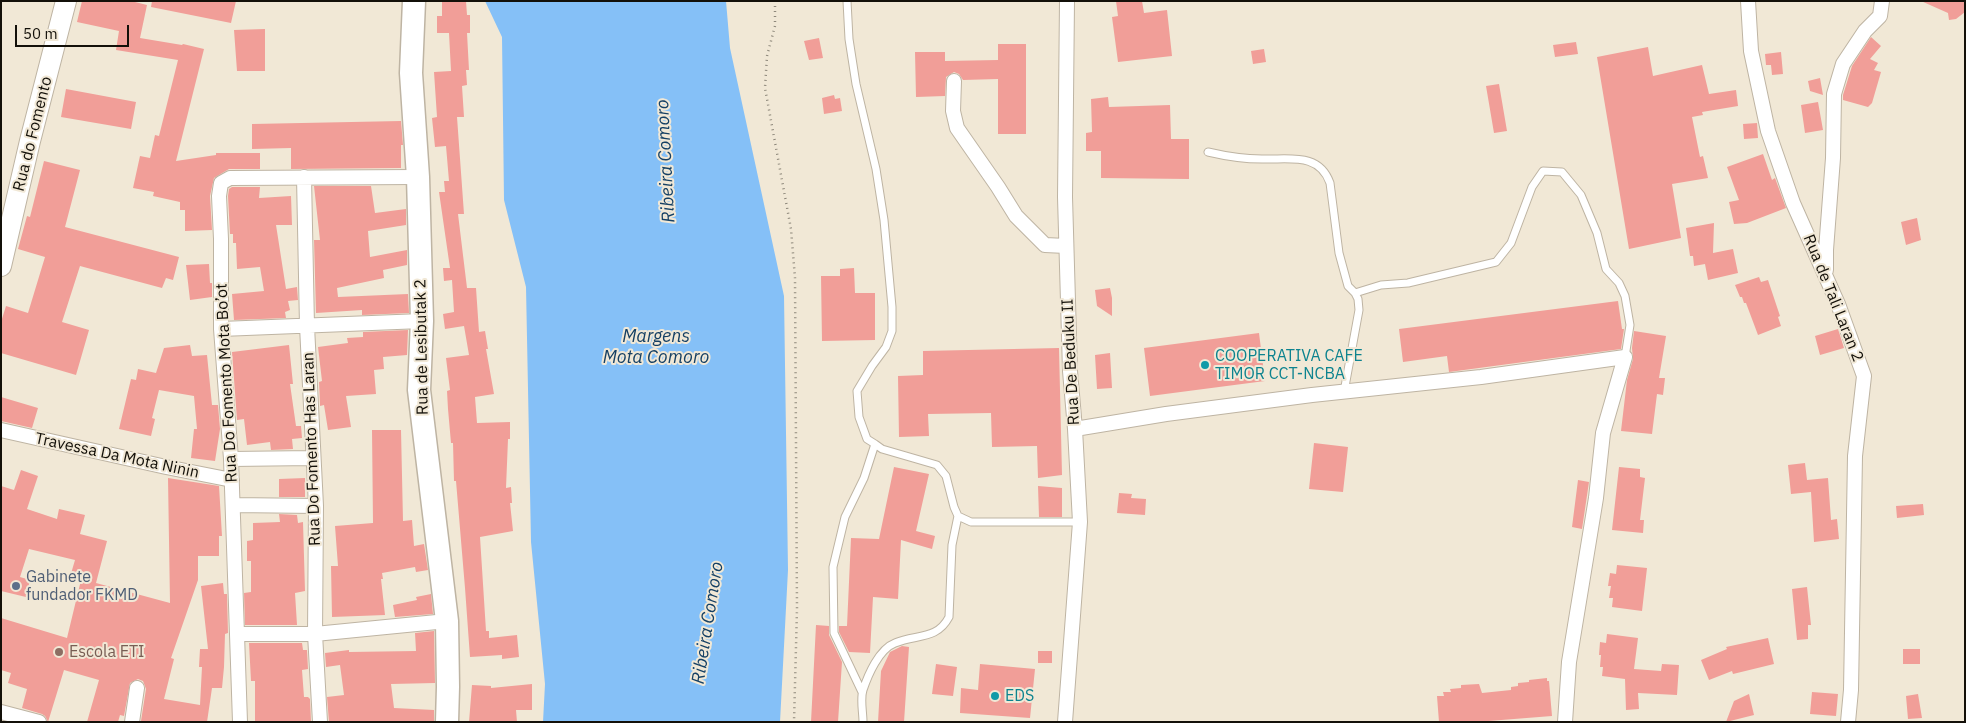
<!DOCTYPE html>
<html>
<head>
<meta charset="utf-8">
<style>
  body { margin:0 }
  #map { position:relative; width:1966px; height:723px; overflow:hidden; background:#f1e8d6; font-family:"IBM Plex Sans",sans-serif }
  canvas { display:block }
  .frame { position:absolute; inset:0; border:2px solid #131009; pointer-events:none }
  .scale { position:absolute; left:15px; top:25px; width:114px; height:22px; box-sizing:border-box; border:2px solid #131009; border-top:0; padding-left:6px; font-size:15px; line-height:18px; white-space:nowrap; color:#131009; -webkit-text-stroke:4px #f1e8d6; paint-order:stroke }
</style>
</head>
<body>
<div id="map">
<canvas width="1966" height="723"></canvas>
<div class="frame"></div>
<div class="scale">50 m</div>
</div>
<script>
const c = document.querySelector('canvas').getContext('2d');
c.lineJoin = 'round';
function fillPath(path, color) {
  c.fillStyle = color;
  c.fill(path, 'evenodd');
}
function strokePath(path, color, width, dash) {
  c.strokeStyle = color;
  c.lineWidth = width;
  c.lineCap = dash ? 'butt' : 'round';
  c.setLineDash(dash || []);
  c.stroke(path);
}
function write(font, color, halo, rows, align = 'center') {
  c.font = font + ' "IBM Plex Sans",sans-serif';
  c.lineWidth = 4;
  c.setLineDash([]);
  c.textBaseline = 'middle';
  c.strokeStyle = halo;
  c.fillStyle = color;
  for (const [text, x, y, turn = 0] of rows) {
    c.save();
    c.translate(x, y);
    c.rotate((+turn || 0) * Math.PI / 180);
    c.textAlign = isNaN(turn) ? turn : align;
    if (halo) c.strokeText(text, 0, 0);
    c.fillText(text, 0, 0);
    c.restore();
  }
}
fillPath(new Path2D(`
  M485,1H726L730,48L784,296L788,570L780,722H543L545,684L531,542L526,287L504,200L502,37Z`), '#85c0f7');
fillPath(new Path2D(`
  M82,1H131L147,5L140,38L182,45L183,44L204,49L176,161L216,155V153H260V169H229L214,178L210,196L212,230L185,231V210H180V202L153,196L154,192L133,188L140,156L150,158L155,135L159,136L178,60L116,50L119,31L77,22Z
  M152,1H236L231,23L151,7Z
  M442,1H466L467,15H470V33H467L469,70H466L467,85L462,86L464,117H457L464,214H458L467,288H476L479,332L485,331L488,349H486L494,394L475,397L477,423L510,422V439H508L506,488L511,487L512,503H510L513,531L480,537L486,631H489V638L517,635L519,657L502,659V655L470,657L465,588L456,481H454L453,443H451L448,409L447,391L450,390L446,358L469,355L464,326L445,329L443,314L454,312L452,280L444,281L443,268H450L439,192H445L444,181H449L446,146L435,147L432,118L437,117L434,72L451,71L449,33H437V16H442Z
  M1116,1H1142L1144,13L1167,10L1172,56L1118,62L1112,17L1118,16Z
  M1921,1H1965V12L1956,19L1949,20L1948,13Z
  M265,29V71H237L234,30Z
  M1871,37L1881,46L1870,59L1878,63L1874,70L1881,72L1872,103L1868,107L1843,100V95L1852,66Z
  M819,38L823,58L809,60L804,41Z
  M1576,42L1578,54L1555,57L1553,45Z
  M998,44H1026V134H998V79L963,80L959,74L954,72L946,77L945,96L916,97L915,52H945V61L998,60Z
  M1648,47L1653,76L1702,65L1709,94L1736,90L1738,106L1702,112L1703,115L1692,117L1700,157L1703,156L1708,178L1672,184L1681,238L1629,249L1597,57Z
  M1264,49L1266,62L1253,64L1251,51Z
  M1781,52L1783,74L1772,75L1771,65H1766L1765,54Z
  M1820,78L1823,95L1810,91L1808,81Z
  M1499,84L1507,131L1494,133L1486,86Z
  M66,89L136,102L131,129L61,117Z
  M834,95L835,99L840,98L842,111L824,114L822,98Z
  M1108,97L1109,107L1170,105L1171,139H1189V179L1101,178V151H1086V133L1092,132L1091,99Z
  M1818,102L1823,130L1805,133L1801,105Z
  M401,121L403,145H401V168L291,169V148L252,149V124Z
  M1757,123L1758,138L1744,139L1743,124Z
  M1763,154L1772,180L1775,178L1786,208L1747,223L1734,224L1729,202L1739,200L1727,167Z
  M44,161L80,170L65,227L179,257L173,280L166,278L162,288L80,266L62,322L89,330L76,375L1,353V322L6,306L28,313L45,257L18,249L27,216L30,217Z
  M314,186H371L375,213L406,209V225L368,231L370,257L407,250V265L383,270L384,278L337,288L338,297L408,294L409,313L362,315V310L316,313L314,240H320Z
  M232,187H260L259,198L291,196L292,225H276L286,289L297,287L298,300L288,301L290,310L285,312L286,318L234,320L232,294L264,291L260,267L237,269L236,243H233V234H230L228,196L229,189Z
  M1917,218L1921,240L1906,245L1901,222Z
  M1714,223L1713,253L1733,249L1738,273L1708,280L1705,264L1694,266L1693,256H1690L1686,228Z
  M209,264L210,283H212V297L190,300L186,265Z
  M854,268L855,293H875V340L822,341L821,276H840V269Z
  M1759,277L1761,282L1768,280L1780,316L1778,317L1781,326L1758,335L1746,303H1744L1742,297H1740L1735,285Z
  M1110,288L1112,298V316L1097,306L1095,290Z
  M1618,301L1622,329H1624L1621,349L1449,372L1447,356L1403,362L1399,329Z
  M1838,329L1844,348L1820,355L1815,336Z
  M408,330L407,355L383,357L384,369L374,370L376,394L346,396L351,427L328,430L324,405L320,406V404L319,382L322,381L318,347L348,343L347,338L363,337V332Z
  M1634,331L1666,336L1659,378H1665L1663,395L1657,394L1652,434L1621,431L1627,380L1633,359L1632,348Z
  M1259,333L1265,381L1150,396L1144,348Z
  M190,345L192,356L207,355L212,405H218L220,429L215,461L191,458L194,429H197L194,396L159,390L152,418L155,419L151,436L119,429L131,379L136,380L138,369L156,373L164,348Z
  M289,345L293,384H290L296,426H301L302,438L292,439L293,449L271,450L270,442L247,445L244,419L237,420L232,352Z
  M1059,348L1062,475L1038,478L1037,446L992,447L991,413L928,414L929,436L899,437L898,376L923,375V351Z
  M1110,353L1112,388L1097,389L1095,355Z
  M1,397L38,408L32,428L1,421Z
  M372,430H401L403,521L412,520L414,546L424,544L428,570L416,572L415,567L382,573L383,579H381L385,615L332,617L331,566H338L335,526L373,523Z
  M1314,443L1348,447L1343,492L1309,489Z
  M1805,463L1807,480L1828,478L1831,520L1837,519L1839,539L1814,542L1811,492L1791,494L1788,465Z
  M894,467L929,474L916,531L935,536L932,549L901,540L898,599L873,597L870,653L849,652L839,632V626H847L851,538L879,539Z
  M1619,467L1640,469V477L1645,478L1640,520H1644L1643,533L1612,530Z
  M21,470L38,476L27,509L57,519L59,509L85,515L80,534L107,541L96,583L170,603L168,478L219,486L222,536H219V556H198V580L171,658L174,659L164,699L200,705L202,667H199L200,649H208L201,586L223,583L224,594H227L228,633L225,634L224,667L222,688H212L207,722L141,721L146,689L143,681L138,679L130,683L124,716L120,715L118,722H87L99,680L64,670L48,722L45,716L42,714L22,708L27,689L8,683L11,673L1,670V618L67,638L81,580L70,577L75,560L29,549L20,577L30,580L26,597L1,591V486L14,490Z
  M305,478V497H279V479Z
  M1578,480L1589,482L1582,529L1572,527Z
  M1038,486L1062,488V517H1039Z
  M1119,493L1132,494L1131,498L1146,499L1145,515L1117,513Z
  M1923,504L1924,515L1897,518L1896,506Z
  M279,514L297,515L298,523L303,522L305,591L295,593L297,625H245L244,593L251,592V561H247V541L253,540V523L280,522Z
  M1617,565L1647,568L1642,611L1612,607L1613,598H1609L1611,586H1608L1610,573L1616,574Z
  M1807,587L1811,625H1808V639L1797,640L1792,589Z
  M431,594L433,614L395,617L393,605L417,600L416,597Z
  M816,625L829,626V635L842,662L838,722H811Z
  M434,631L435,683L391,684L394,708L434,710V722H329L327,697L344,695L340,665L326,667L325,653L349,650V652L416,651L415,633Z
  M1607,634L1638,638L1634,669L1661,671L1662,664L1679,665L1677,695L1638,693L1639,709L1626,710L1625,679L1602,676L1603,667H1600L1601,655H1599L1600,642L1606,643Z
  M1768,638L1774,664L1733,674L1732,671L1709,680L1701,660L1727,649L1726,647Z
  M249,643H302L303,650H307L308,669L302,670L304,697H308L310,699L311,722L255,721V681H251Z
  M902,646L909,647L904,722H878L881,671L890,652Z
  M1903,649H1920V664H1903Z
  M1038,651H1052V663H1038Z
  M936,664L957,667L953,696L932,694Z
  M980,664L1035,669L1030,718L960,713L961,688L978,690Z
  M1547,678V681H1549L1552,716L1476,722H1439L1437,696H1444L1443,692H1451L1450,689L1461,688V685L1479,684L1482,693L1511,690V687L1518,686V683L1529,682V680Z
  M532,684V710H516L517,722H469L472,685L491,686V688Z
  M1812,692L1838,694L1836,716L1810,714Z
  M1749,694L1754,715L1726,722L1734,701Z
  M1918,694L1922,718L1908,719L1906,696Z`), '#f19e98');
const lane = new Path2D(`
  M847,1L849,39L856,84L876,169L884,220L892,307V331L886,347L872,366L857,391L859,417L867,439L875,444L882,449L937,465L946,476L954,507L958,516L971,522H1080
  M1208,152C1225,156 1244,159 1262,159C1289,160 1319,152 1330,183L1339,253L1348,286L1355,293L1358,299L1359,310L1344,392
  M1355,293L1381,285L1408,283L1496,262L1511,243L1532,187L1543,171L1562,172L1581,195L1597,233L1606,269L1619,283L1625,296L1630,325L1625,357
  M862,692L834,633L833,567L845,517L864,478L875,444
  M863,722C863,712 860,699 863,690C868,675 879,649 895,643C917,634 937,640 949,617L952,545L958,516`);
const street = new Path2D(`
  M1748,1L1751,51L1768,131L1793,203L1838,304L1864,376L1855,456L1851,690L1848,722
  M954,81L953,111L957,128L998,187L1016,216L1045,245L1066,246
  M304,177L307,326L316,506L315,634L320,722
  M1826,270V250L1833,158L1834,94L1843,64L1865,31L1880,16L1882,1
  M221,329L422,321
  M1075,429L1166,414L1312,395L1481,377L1625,357L1603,433L1596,498L1569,662L1565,722
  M1,430L166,467L232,480
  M231,459L313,458
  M233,505L316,506
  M237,634H315L447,621
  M1,712L39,722
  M132,722L137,688
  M240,722L231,459L221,329V239L219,196L221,183L230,178L418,177
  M1065,722L1080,522L1075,429L1070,371L1065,197L1067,1`);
const secondary = new Path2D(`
  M1,266L30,141L66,1`);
const primary = new Path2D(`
  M414,1L411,73L418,177L422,321L419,390L447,621L448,687L447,722`);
strokePath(lane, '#beb4a3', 9);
strokePath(street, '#beb4a3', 16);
strokePath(secondary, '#beb4a3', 22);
strokePath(primary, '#beb4a3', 25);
strokePath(new Path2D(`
  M775,1V26L767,56L765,88L791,229L795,278L797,609L794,722`), '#8e887b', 2.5, [1, 4]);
strokePath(lane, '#fff', 7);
strokePath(street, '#fff', 14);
strokePath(secondary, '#fff', 20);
strokePath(primary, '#fff', 22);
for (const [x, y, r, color] of [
  [1205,365,5,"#0f9aa8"],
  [16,586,5,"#5c6f8a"],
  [59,652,5,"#8d6e63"],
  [995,696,5,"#0f9aa8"]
]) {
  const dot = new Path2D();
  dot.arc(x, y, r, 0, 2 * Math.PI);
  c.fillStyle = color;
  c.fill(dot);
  strokePath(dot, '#f1e8d6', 2);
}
write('16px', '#131009', '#f1e8d6', [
  ["Rua do Fomento",33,134,-76],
  ["Rua de Tali Laran 2",1833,298,68],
  ["Rua de Lesibutak 2",422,347,-91],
  ["Rua De Beduku II",1071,362,-93],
  ["Rua Do Fomento Mota Bo’ot",227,383,-93],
  ["Rua Do Fomento Has Laran",312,449,-92],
  ["Travessa Da Mota Ninin",117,456,12]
]);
write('16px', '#0d838f', '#f1e8d6', [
  ["COOPERATIVA CAFE",1215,356],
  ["TIMOR CCT-NCBA",1215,374],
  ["EDS",1005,696]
], 'left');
write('16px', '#4e5e75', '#f1e8d6', [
  ["Gabinete",26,577],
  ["fundador FKMD",26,595]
], 'left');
write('16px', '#785e54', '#f1e8d6', [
  ["Escola ETI",69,652]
], 'left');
write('italic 18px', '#154064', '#f1e8d6', [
  ["Ribeira Comoro",666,161,-93],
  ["Margens",656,337],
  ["Mota Comoro",656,358],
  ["Ribeira Comoro",708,623,-81]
]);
</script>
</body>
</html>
